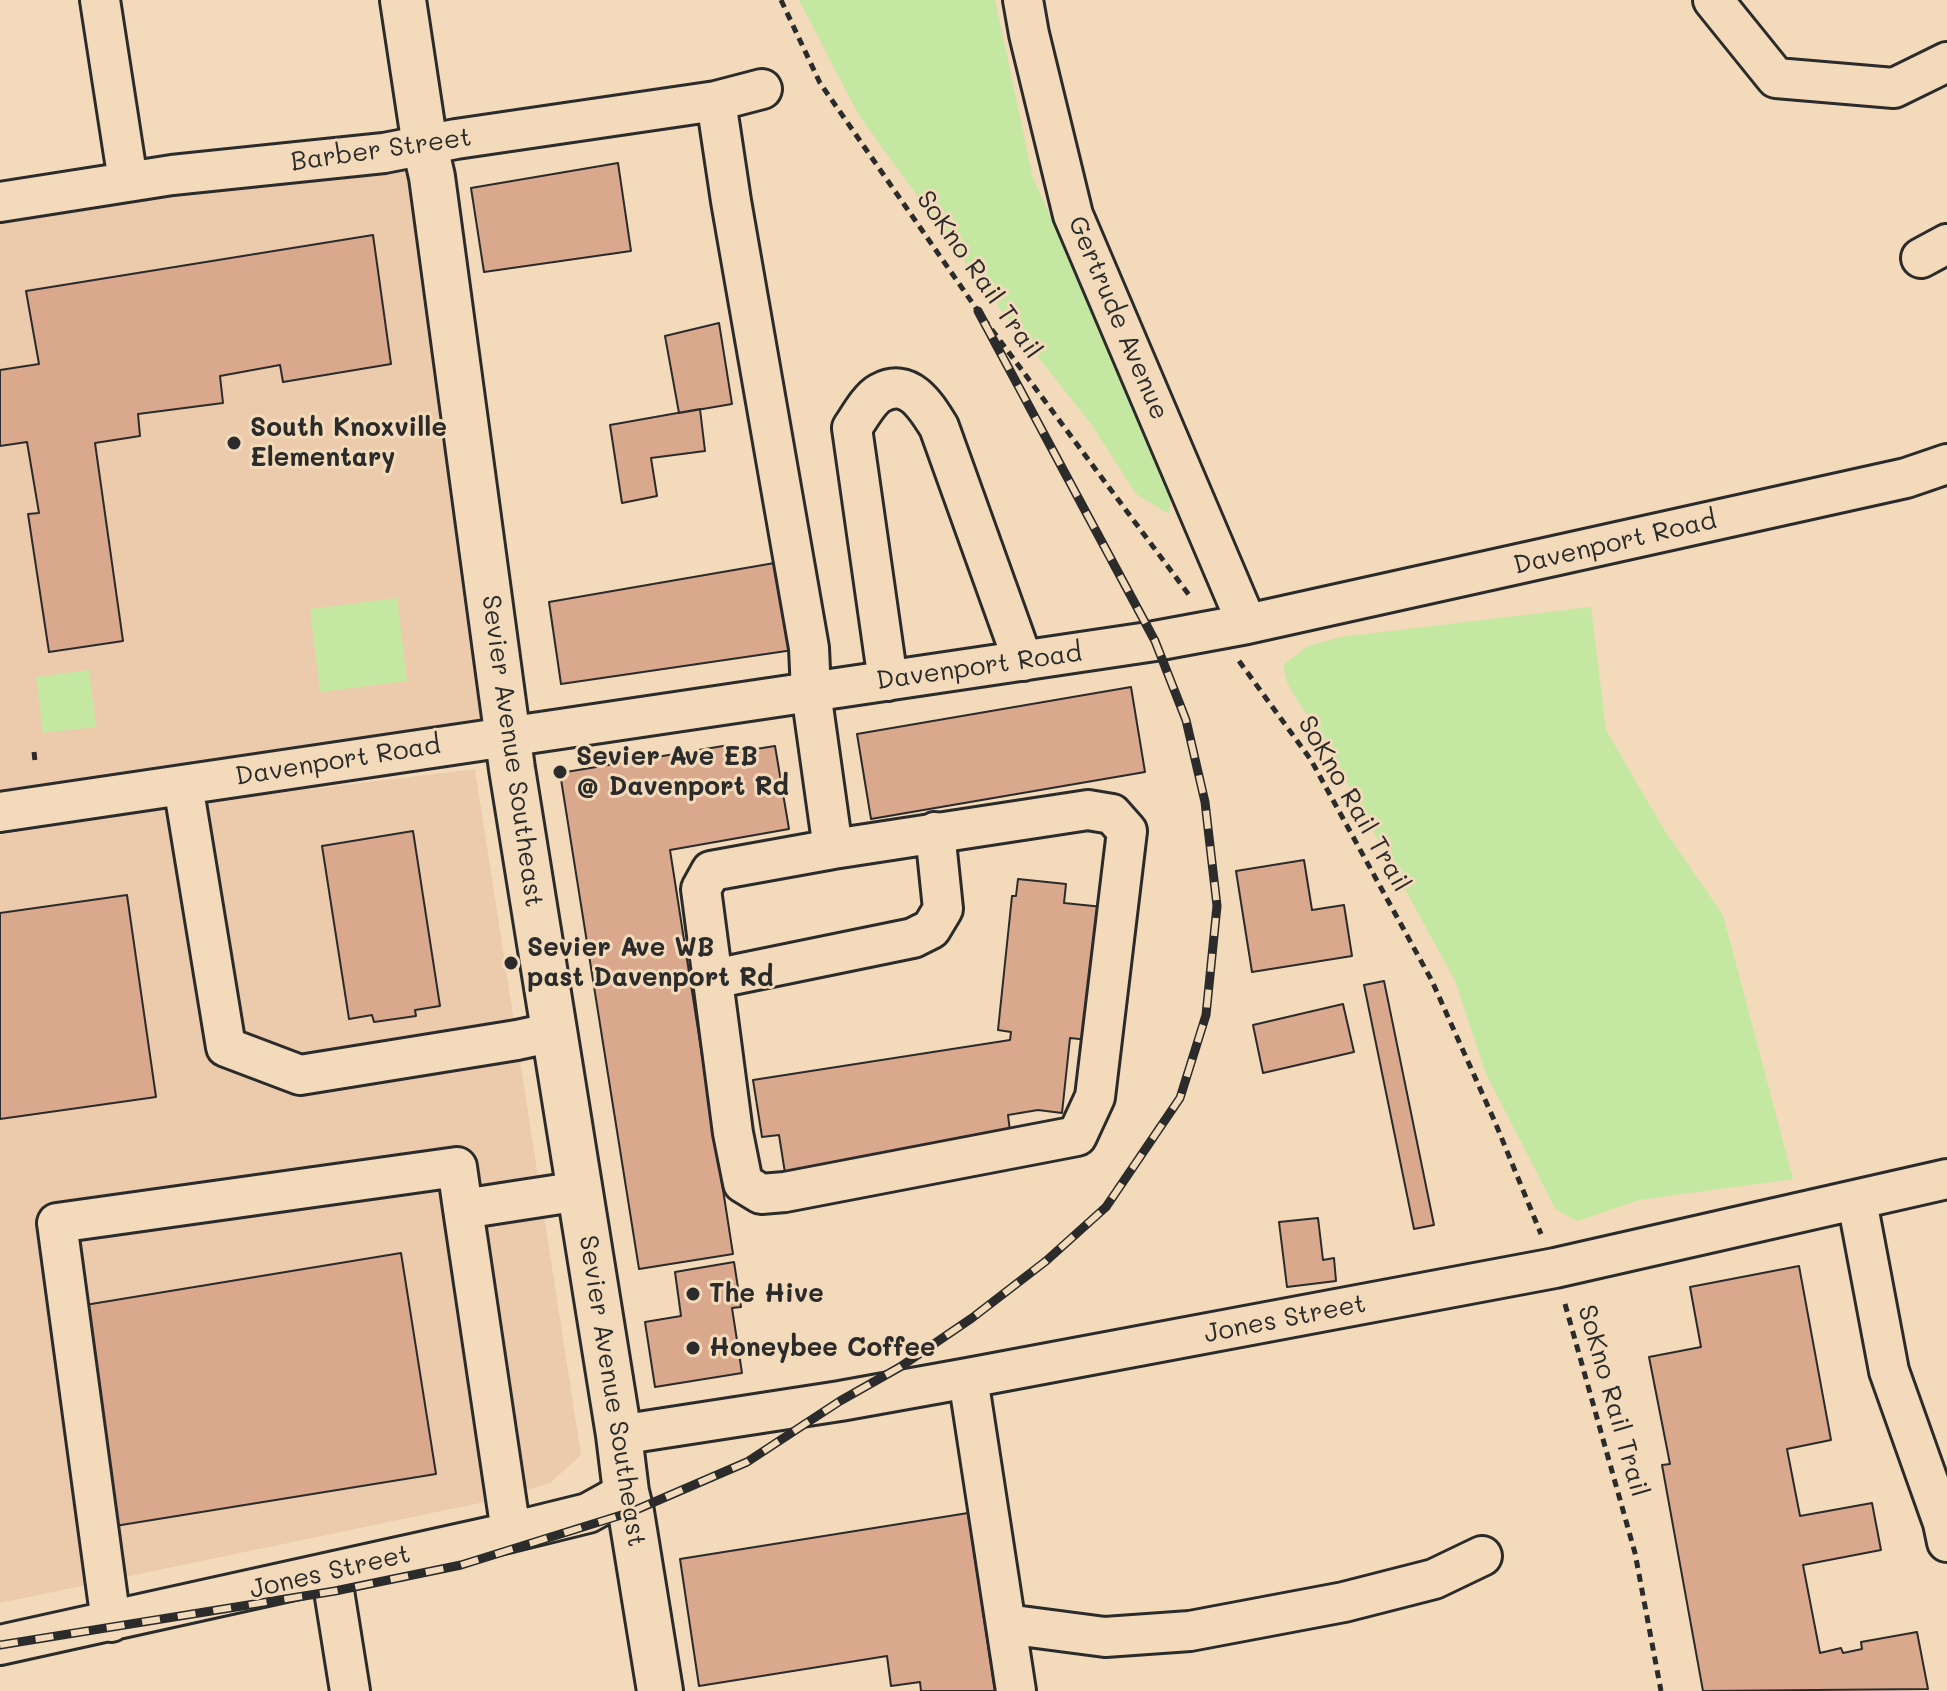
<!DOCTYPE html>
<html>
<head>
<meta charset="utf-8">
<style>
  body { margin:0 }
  canvas { display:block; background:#f2daba }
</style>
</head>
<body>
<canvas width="1947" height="1691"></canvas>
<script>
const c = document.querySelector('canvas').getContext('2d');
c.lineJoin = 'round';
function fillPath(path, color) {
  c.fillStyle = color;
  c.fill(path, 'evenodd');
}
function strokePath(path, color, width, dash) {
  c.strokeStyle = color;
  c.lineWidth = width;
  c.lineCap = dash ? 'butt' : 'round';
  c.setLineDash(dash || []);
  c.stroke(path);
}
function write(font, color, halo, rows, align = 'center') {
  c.font = font + ' Mali,sans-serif';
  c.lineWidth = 6;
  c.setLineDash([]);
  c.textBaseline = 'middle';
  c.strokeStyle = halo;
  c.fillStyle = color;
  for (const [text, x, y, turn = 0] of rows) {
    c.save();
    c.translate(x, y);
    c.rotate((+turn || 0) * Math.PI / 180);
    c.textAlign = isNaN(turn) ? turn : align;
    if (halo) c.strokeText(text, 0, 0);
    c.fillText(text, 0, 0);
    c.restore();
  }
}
fillPath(new Path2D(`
  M425,146L507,736L0,812V202Z
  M475,769L581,1455L550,1483L499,1499L0,1603V835L214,801Z`), '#ebcbac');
fillPath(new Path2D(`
  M799,0H995L1033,178L1172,485L1169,514L1136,494L1091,424L986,291L858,114Z
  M397,598L407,681L320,692L310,609Z
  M1591,607L1606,730L1663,828L1723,915L1793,1179L1639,1200L1578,1221L1556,1210L1486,1074L1455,981L1333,757L1288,685L1283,665L1308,646L1341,637Z
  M89,670L96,727L43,733L36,677Z`), '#c4e8a2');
const building = new Path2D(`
  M618,163L631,251L484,272L471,188Z
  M373,235L391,364L283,382L280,365L220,376L223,403L138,414L140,436L95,443L123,641L49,652L28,514L39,513L27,442L0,446V370L39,364L26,291Z
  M719,323L732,404L679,413L665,336Z
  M700,409L705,451L651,458L657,496L622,503L610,425Z
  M786,561L800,649L561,684L549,602Z
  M1131,687L1145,772L871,819L857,734Z
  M729,745L731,753L775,746L789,829L670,850L733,1254L639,1269L560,773Z
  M413,831L440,1006L415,1010L416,1016L374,1022L372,1015L349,1019L322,846Z
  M1304,860L1312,910L1344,905L1352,956L1252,972L1236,871Z
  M1018,879L1066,884L1064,903L1103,907L1089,1040L1070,1038L1062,1113L1038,1110L1008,1115L1011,1139L785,1173L779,1135L762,1137L753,1080L1010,1040L1011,1032L998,1030L1012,896H1016Z
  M127,895L156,1097L0,1119V913Z
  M1384,981L1434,1225L1414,1229L1364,985Z
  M1343,1004L1354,1052L1263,1073L1253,1025Z
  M1318,1218L1323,1260L1334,1258L1336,1281L1287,1287L1279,1222Z
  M401,1253L436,1474L115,1526L79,1306Z
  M734,1262L741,1307L732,1308L742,1373L655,1387L645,1322L681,1316L675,1272Z
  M1799,1266L1831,1440L1787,1449L1800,1516L1872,1503L1881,1550L1803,1565L1820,1653L1841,1648L1843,1653L1862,1649L1861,1642L1917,1632L1928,1689L1703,1691L1662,1465L1670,1464L1649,1357L1701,1347L1690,1287Z
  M968,1513L995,1691H921L920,1682L891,1686L887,1656L699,1686L680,1559Z`);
fillPath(building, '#daa88d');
strokePath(building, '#2b2b2b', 2);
const minor = new Path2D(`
  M100,0L128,181
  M1023,0L1029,34L1073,215L1247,624
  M1713,0L1776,78L1894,88L1947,62
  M716,101L731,201L809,648L811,692L833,849L1088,810L1112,814L1127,831L1095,1097L1077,1136L785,1192L761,1194L743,1183L733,1133L701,889L711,871L833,849
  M0,202L172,175L384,153L456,139L716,101L762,89
  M1921,258L1947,244
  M888,681L852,428C859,418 869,399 880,393C909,377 926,406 939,427L1023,661
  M183,785L226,1047L300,1075L517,1040L554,1032
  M0,812L1155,641L1247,624L1906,478L1947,464
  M713,979L913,938L931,929L943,909L935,832
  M1857,1201L1889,1371L1943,1523L1947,1542
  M463,1209L511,1532
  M968,1378L1016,1691
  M619,1435L840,1401L968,1378L1555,1268L1947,1179
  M331,1572L350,1691
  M111,1622L57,1223L457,1167L463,1209L580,1191
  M1006,1624L1105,1637L1190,1631L1344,1602L1434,1579L1482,1556
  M0,1645L511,1532L588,1513L626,1492`);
const major = new Path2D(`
  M403,0L425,146L432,177L512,769L619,1435L626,1492L631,1512L660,1691`);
strokePath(minor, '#2b2b2b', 44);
strokePath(major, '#2b2b2b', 50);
strokePath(new Path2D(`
  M781,0L820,83L978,311L1192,599
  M1239,661L1311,760L1432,981L1495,1122L1541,1234
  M34,752L35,761
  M1565,1304L1635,1553L1661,1691`), '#2b2b2b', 5, [8, 6]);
strokePath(minor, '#f2daba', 38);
strokePath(major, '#f2daba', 44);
const rail = new Path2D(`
  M0,1645L335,1591L461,1565L631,1512L747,1462L840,1401L900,1367L972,1318L1046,1261L1106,1207L1180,1098L1206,1015L1217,906L1205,802L1186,720L1155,641L978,311`);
strokePath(rail, '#2b2b2b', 9);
strokePath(rail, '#f2daba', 6, [18]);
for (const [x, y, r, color] of [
  [234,443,8,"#2b2b2b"],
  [560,772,8,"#2b2b2b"],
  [511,963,8,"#2b2b2b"],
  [693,1294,8,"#2b2b2b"],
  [693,1348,8,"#2b2b2b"]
]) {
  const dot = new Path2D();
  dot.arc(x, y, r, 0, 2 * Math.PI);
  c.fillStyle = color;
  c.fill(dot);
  strokePath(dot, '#f2daba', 3);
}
write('26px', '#2b2b2b', '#f2daba', [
  ["Barber Street",381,150,-8],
  ["SoKno Rail Trail",979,275,55],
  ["Gertrude Avenue",1118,318,67],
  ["Davenport Road",1615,543,-13],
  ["Davenport Road",979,667,-8],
  ["Sevier Avenue Southeast",512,751,82],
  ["Davenport Road",338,761,-9],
  ["SoKno Rail Trail",1354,804,60],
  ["Jones Street",1285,1319,-11],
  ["Sevier Avenue Southeast",612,1391,81],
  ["SoKno Rail Trail",1613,1401,74],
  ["Jones Street",330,1572,-13]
]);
write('bold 26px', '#2b2b2b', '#f2daba', [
  ["South Knoxville",250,428],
  ["Elementary",250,458],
  ["Sevier Ave EB",576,757],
  ["@ Davenport Rd",576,787],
  ["Sevier Ave WB",527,948],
  ["past Davenport Rd",527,978],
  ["The Hive",709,1294],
  ["Honeybee Coffee",709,1348]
], 'left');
</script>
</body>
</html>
